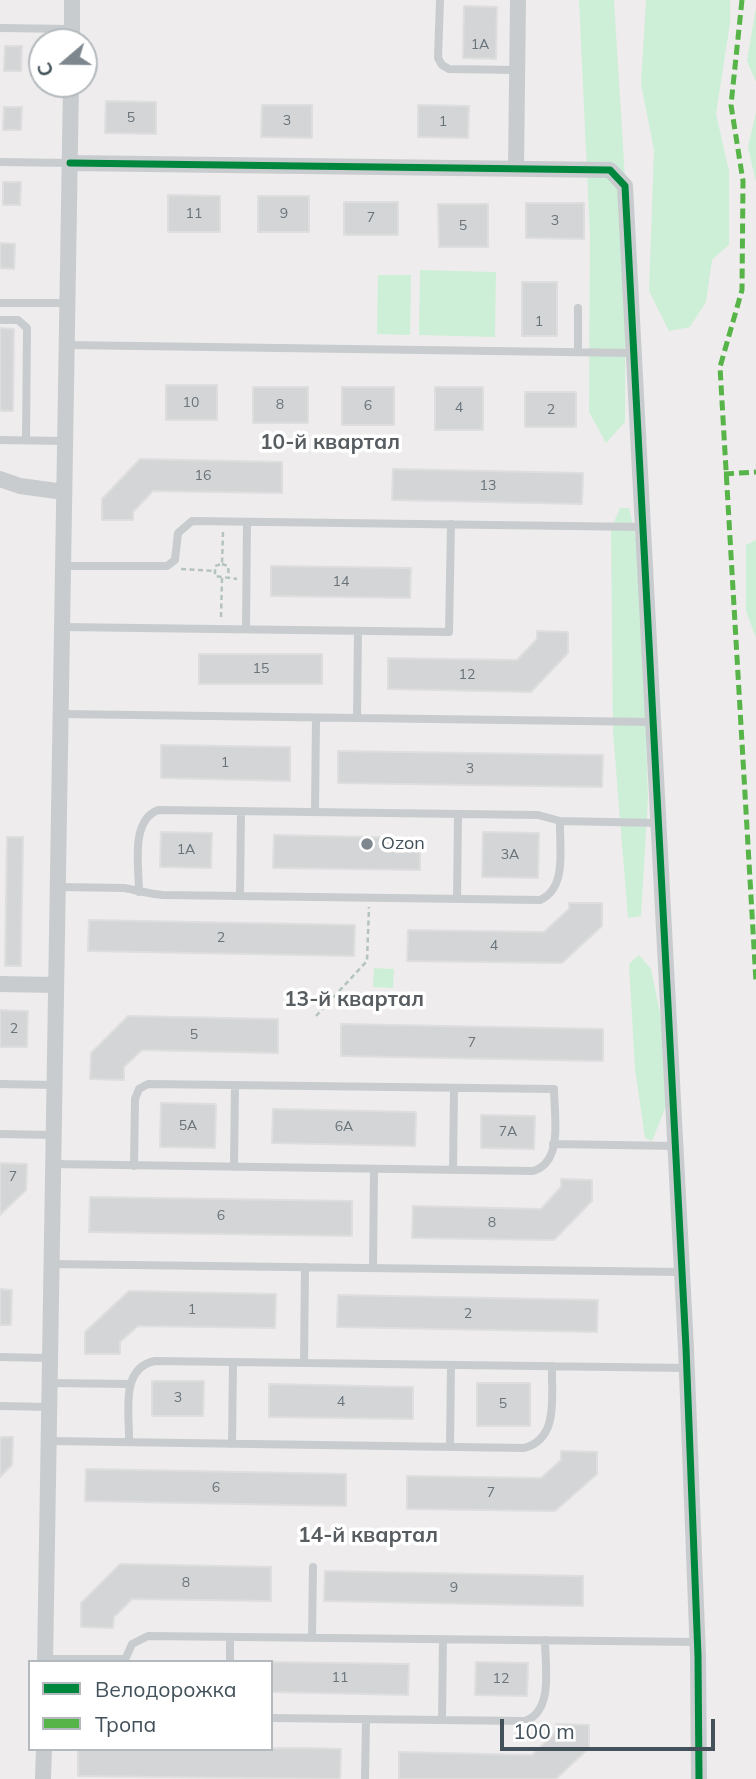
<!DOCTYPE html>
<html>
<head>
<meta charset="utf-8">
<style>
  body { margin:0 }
  #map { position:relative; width:756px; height:1779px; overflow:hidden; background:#eeecec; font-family:Mulish,sans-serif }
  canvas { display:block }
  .legend { position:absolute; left:28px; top:1660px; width:245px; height:91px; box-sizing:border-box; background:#fff; border:2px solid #b3b9bd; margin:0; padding:9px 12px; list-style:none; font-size:21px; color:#42515a }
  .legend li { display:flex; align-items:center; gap:14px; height:35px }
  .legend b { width:35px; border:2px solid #b3b9bd }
  .north { position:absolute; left:28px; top:28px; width:70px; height:70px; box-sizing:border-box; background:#fff; border:2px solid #b3b9bd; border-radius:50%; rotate:250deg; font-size:19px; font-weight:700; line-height:28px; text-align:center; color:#42515a }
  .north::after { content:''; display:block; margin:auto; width:24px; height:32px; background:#7e878d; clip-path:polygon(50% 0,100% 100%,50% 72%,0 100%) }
  .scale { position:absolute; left:500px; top:1719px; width:215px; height:32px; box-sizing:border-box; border:4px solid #42515a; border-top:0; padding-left:9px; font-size:21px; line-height:24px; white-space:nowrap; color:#42515a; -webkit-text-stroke:5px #fff; paint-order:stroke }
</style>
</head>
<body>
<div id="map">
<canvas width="756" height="1779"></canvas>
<ul class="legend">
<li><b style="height:9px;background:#00873e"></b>Велодорожка</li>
<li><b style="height:9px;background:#57b448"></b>Тропа</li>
</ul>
<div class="north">С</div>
<div class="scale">100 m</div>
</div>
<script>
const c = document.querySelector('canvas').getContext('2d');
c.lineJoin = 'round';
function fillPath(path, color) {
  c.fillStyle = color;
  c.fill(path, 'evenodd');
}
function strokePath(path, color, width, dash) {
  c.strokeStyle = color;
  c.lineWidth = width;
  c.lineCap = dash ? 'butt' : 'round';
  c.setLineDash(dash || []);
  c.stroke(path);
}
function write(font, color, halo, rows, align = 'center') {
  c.font = font + ' Mulish,sans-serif';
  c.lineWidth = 7;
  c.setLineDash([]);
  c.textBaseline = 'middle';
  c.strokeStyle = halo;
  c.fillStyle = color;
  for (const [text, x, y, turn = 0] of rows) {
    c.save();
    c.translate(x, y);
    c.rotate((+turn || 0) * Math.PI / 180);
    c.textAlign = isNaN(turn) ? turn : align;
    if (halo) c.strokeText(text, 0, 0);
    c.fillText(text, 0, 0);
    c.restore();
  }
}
fillPath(new Path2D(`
  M579,0H614L626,194L625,422L606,443L589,412L590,236Z
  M646,0H730V23L716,114L729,171V245L712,260L706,302L690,327L669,331L649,291L654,150L641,84Z
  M756,7V82L747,61Z
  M756,112V182L748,147Z
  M420,270L496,272L495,337L419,335Z
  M378,275H411L410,335L377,334Z
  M620,508H629L640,557L648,798L641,916L628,918L613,732L611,529Z
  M756,540V638L746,611V545Z
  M639,955L651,969L663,1028L666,1106L652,1141L645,1138L635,1069L629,964Z
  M374,968L394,969L393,988L373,987Z`), '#ceefd7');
const building = new Path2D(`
  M464,6L497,7L496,59L463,58Z
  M5,46H22L21,71H4Z
  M106,101L156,102V134L105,133Z
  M262,105H312V138L261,137Z
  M418,105L469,106L468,138L418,137Z
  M4,107H22L21,130H3Z
  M3,182H21L20,205H3Z
  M168,195L220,196V232H168Z
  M258,196H309V232H258Z
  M344,202H398V235H344Z
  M526,203H584V239L526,238Z
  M438,204H488V247H439Z
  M0,243L15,244L14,269L0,268Z
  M522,282H557V336H522Z
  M0,328L14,329L13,411H0Z
  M166,385H217V420H166Z
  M253,387H308V423H253Z
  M342,387H394V425H342Z
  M435,387H483V430H435Z
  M525,392H576V427H525Z
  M140,459L282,462V493L153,491L133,512V520H102V499Z
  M393,469L583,473L582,504L392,500Z
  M271,566L411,568L410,598L271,596Z
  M537,631L568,632V653L531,692L388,689V658L517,660L537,639Z
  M199,654H322V684H199Z
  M161,745L290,747V781L161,778Z
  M338,751L603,755L602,787L338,783Z
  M161,832L212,833L211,868L160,867Z
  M483,832L539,833L538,878L482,877Z
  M274,835L420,838V870L273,868Z
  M7,837H23L21,966H5Z
  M569,903H602V926L562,963L407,961L408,930L544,932L569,909Z
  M89,920L355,925L354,956L88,951Z
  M0,1010L28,1011L27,1047H0Z
  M128,1016L278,1019V1053L142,1050L124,1067V1080L90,1079L91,1053Z
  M341,1024L603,1029V1061L341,1056Z
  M161,1103L216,1104L215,1148L160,1147Z
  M273,1109L416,1112L415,1146L272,1143Z
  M481,1115L535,1116L534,1149L481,1148Z
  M0,1163L27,1164L26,1190L0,1215Z
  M561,1179L592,1180V1201L554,1240L412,1238L413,1206L541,1209L561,1187Z
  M90,1197L352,1201V1236L89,1232Z
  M0,1289L12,1290L11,1325H0Z
  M129,1291L276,1294L275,1328L138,1326L120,1342V1354H85V1332Z
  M338,1295L598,1300L597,1332L337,1327Z
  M152,1381H204L203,1416H152Z
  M477,1383H530V1426H477Z
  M269,1384L413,1387V1419L269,1417Z
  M0,1437H13L12,1465L0,1477Z
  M561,1451L597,1452V1474L555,1511L407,1509V1476L541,1478L561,1460Z
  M86,1469L346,1474V1506L85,1501Z
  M120,1564L271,1567V1601L132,1599L114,1617L113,1628L81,1627V1603Z
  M325,1571L583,1576V1606L324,1601Z
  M271,1662L409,1664L408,1695L271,1692Z
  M476,1662L528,1663L527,1696L475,1695Z
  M556,1724L589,1725V1748L556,1779H399V1752L532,1755L555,1733Z
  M308,1748L341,1749L340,1779L78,1776V1749Z`);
fillPath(building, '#d4d5d7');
strokePath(building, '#dededf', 2);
strokePath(new Path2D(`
  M223,532L222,564L215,566V576L237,579
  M222,564L228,566L229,578
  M181,569L215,571
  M221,617L222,578
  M316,1016L367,961L369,907`), '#b4c3bd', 2.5, [5, 3.5]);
strokePath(new Path2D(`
  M440,0L438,58L442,65L449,69L517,70
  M0,28L72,29
  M0,162L70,163
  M0,303H67
  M0,320H18L27,328L26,440
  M67,345L634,353
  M578,352V308
  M0,440L65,441
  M63,566H167L175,560L178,533L192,521L643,527
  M62,627L449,632L451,524
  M246,629L247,522
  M61,714L653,722
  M357,718L358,631
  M315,812L316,718
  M560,821L658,823
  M58,887L124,888C137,890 149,894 163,895L540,900C568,888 559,846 560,821L538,815L158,810C130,821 139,867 139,892
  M240,896L241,811
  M457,899L458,814
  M0,1084L55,1085
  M0,1134L54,1135
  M553,1144L675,1146
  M53,1164L533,1171C564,1162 554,1115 554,1089L148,1084L139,1089L135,1099L134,1166
  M234,1167L235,1085
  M453,1170L454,1088
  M52,1264L681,1272
  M373,1268L374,1169
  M0,1357L50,1358
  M304,1363L305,1267
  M50,1383L130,1384
  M0,1406L49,1407
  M49,1441L524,1448C560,1439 551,1395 552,1366
  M129,1442C130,1415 119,1368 155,1361L686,1368
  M232,1444L233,1362
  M450,1447L451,1365
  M312,1638L313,1567
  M45,1659H124
  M124,1662L132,1644L148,1636L698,1642
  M230,1662V1637
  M271,1718L525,1721C554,1711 545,1666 545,1640
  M442,1720L443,1639
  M365,1779L366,1719`), '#c8ccce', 8);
strokePath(new Path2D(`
  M72,42V0
  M70,163L610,170L625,186L686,1348L698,1656L699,1779
  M516,168L518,0
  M0,479L20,486L64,492
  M0,984L56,985
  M45,1662L71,84
  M43,1779L44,1749`), '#c8ccce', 16);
strokePath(new Path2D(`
  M742,0L731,105L743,181L742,290L720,367L756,982
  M724,474L756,472`), '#57b448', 5, [10, 5]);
strokePath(new Path2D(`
  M70,163L610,170L625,186L686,1348L698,1656L699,1779`), '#00873e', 7);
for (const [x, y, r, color] of [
  [367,844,7,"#7e878d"]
]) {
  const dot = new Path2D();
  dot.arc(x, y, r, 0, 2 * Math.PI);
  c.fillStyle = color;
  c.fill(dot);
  strokePath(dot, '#fff', 2.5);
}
write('14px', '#68737a', null, [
  ["1А",480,45],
  ["5",131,118],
  ["3",287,121],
  ["1",443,122],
  ["11",194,214],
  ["9",284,214],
  ["7",371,218],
  ["3",555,221],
  ["5",463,226],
  ["1",539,322],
  ["10",191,403],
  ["8",280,405],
  ["6",368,406],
  ["4",459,408],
  ["2",551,410],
  ["16",203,476],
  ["13",488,486],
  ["14",341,582],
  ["15",261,669],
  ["12",467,675],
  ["1",225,763],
  ["3",470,769],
  ["1А",186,850],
  ["3А",510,855],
  ["2",221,938],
  ["4",494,946],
  ["2",14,1029],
  ["5",194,1035],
  ["7",472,1043],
  ["5А",188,1126],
  ["6А",344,1127],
  ["7А",508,1132],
  ["7",13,1177],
  ["6",221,1216],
  ["8",492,1223],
  ["1",192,1310],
  ["2",468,1314],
  ["3",178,1398],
  ["4",341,1402],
  ["5",503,1404],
  ["6",216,1488],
  ["7",491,1493],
  ["8",186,1583],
  ["9",454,1588],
  ["11",340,1678],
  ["12",501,1679]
]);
write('18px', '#42515a', '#fff', [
  ["Ozon",381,844]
], 'left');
write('bold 21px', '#585d61', '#fff', [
  ["10-й квартал",330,443],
  ["13-й квартал",354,1000],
  ["14-й квартал",368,1536]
]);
</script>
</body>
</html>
